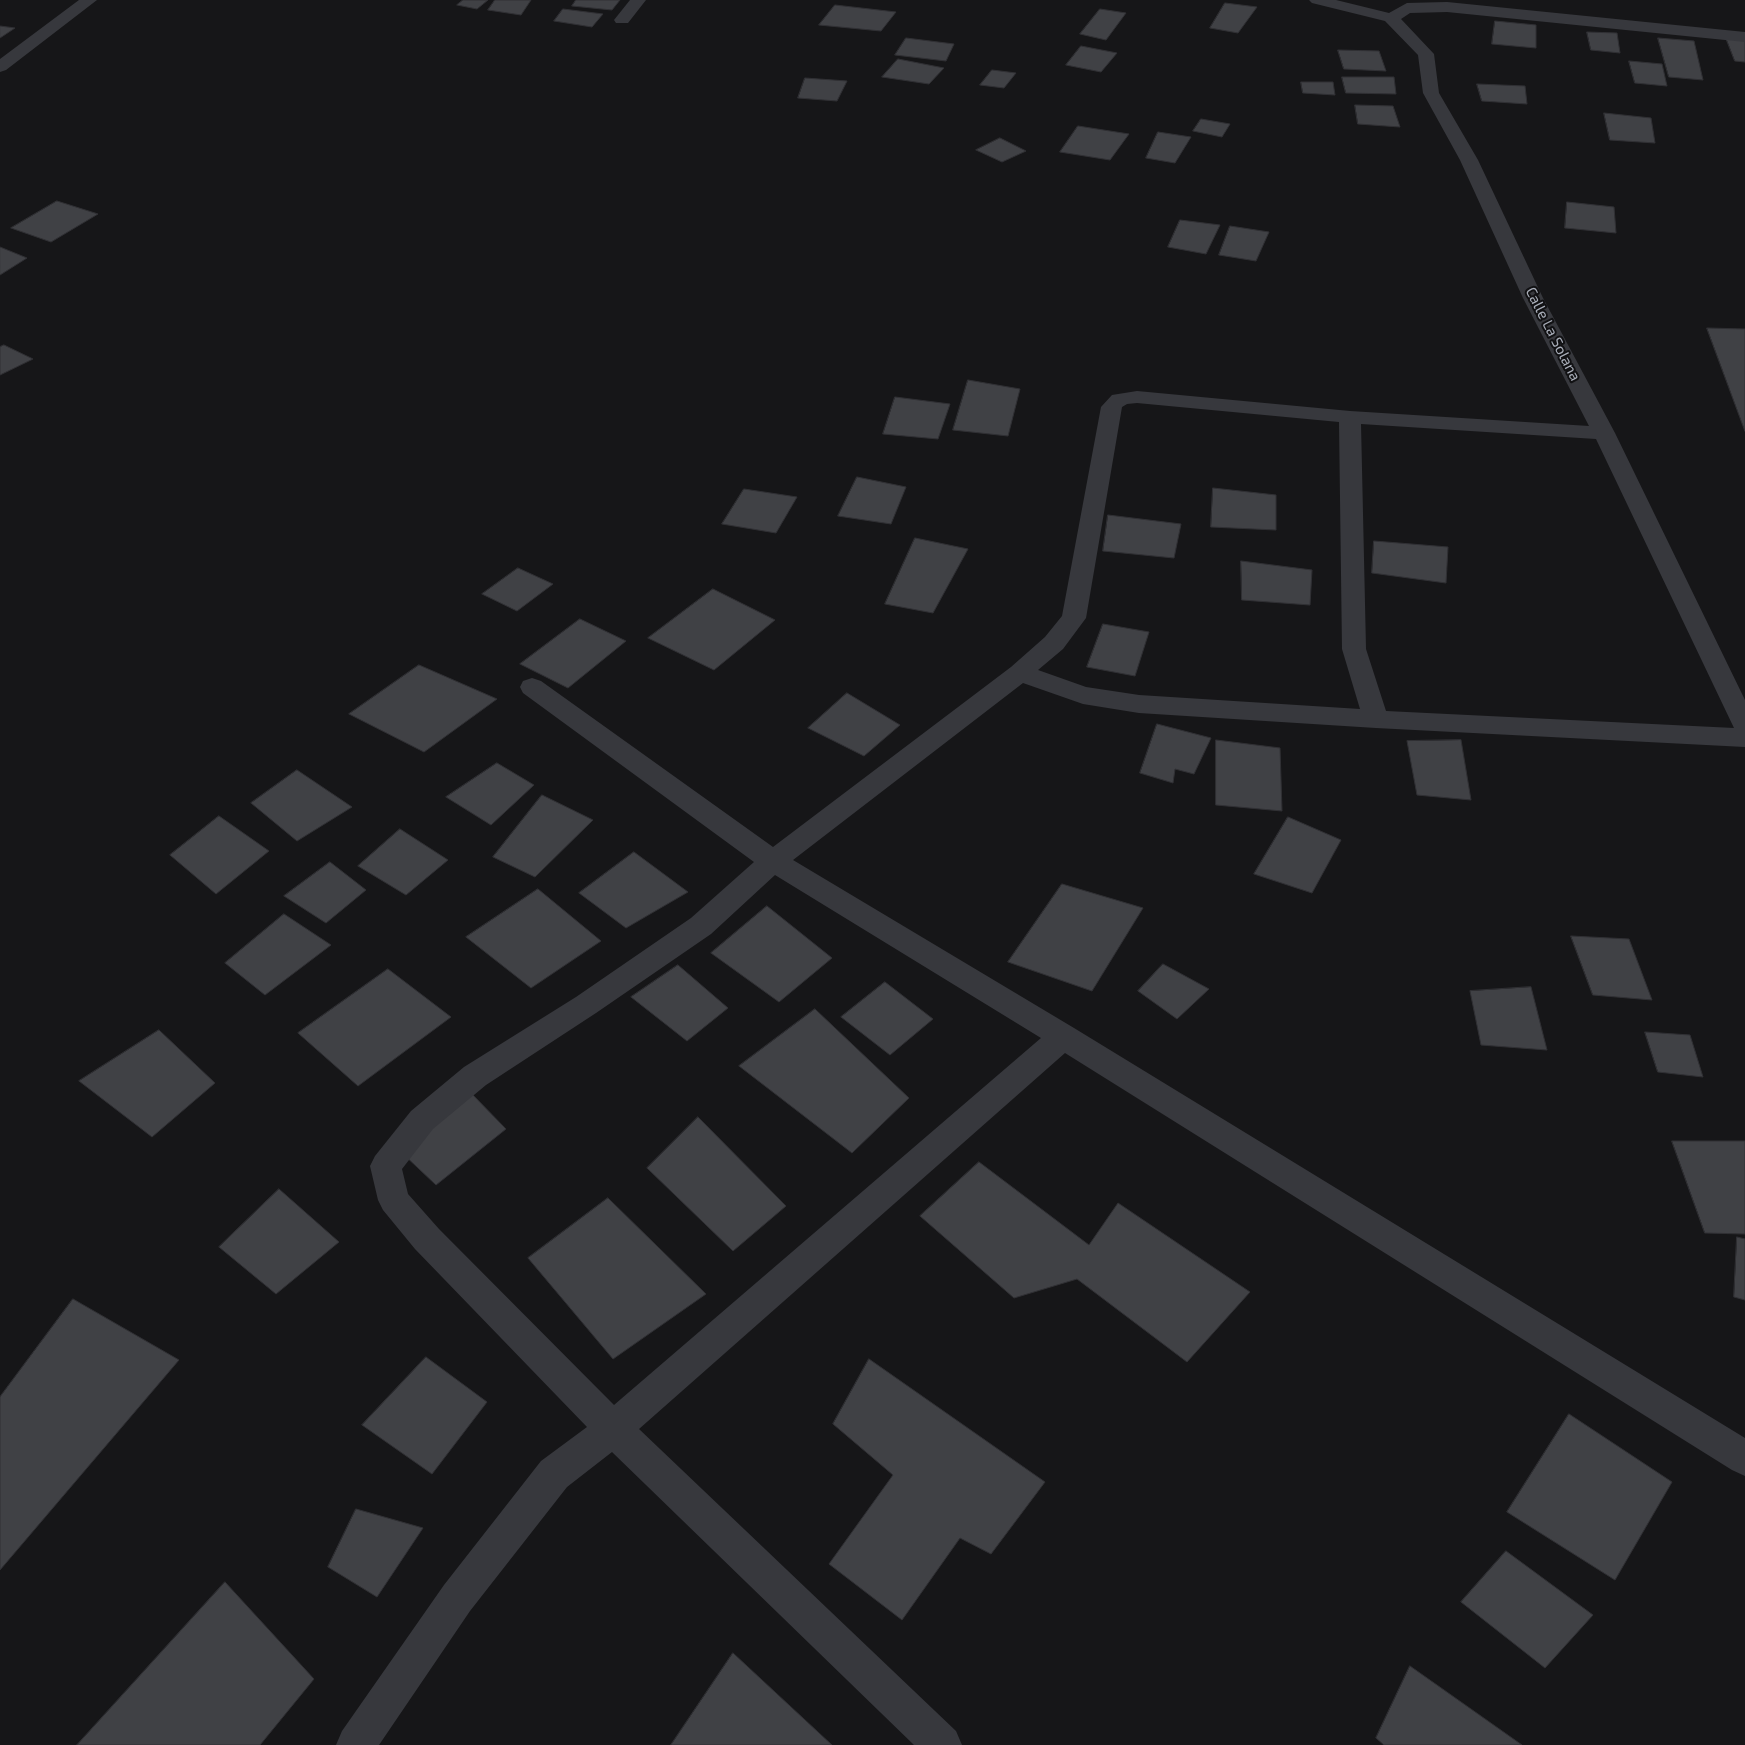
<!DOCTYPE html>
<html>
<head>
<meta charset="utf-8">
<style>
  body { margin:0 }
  canvas { display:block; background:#161618 }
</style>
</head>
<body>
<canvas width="1745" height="1745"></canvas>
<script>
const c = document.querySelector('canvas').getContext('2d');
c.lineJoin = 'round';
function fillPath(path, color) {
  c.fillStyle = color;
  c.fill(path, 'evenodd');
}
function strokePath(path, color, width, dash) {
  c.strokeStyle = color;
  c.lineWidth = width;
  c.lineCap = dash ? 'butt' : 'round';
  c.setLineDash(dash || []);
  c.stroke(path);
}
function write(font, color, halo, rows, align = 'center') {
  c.font = font + ' "Exo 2",sans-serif';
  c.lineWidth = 4;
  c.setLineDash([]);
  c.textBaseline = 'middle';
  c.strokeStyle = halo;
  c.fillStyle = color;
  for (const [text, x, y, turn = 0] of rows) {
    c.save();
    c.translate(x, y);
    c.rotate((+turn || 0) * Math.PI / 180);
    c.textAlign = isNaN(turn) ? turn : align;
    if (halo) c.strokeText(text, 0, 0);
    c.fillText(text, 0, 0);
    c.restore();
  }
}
const building = new Path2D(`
  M463,0H488L477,9L457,5Z
  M495,0H531L521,15L488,10Z
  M576,0H620L612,10L572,6Z
  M1225,3L1257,7L1238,33L1210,28Z
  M835,5L896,12L881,31L819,25Z
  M563,9L603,14L592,27L554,21Z
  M1100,9L1126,13L1106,40L1080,34Z
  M1495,21L1536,25V48L1492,44Z
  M0,26L15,28L0,38Z
  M1587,32L1617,33L1620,53L1591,50Z
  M906,38L954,44L946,61L895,55Z
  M1658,38L1694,41L1703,80L1669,77Z
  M1726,38L1745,40V62L1735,61Z
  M1081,46L1117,53L1101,72L1066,65Z
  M1338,50L1379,51L1386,71L1344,69Z
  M898,59L944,68L929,84L882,77Z
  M1629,61L1662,64L1667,86L1635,83Z
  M992,70L1016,73L1004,88L980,85Z
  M1342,77H1394L1396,94L1346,93Z
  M805,78L847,81L837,101L798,98Z
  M1301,82H1333L1335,95L1303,93Z
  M1477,84L1525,86L1527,104L1482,101Z
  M1355,105L1393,106L1400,127L1358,124Z
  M1604,113L1651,118L1655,143L1610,140Z
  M1201,119L1230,124L1222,137L1193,131Z
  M1078,126L1129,134L1110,160L1060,152Z
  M1158,132L1191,137L1175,163L1146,158Z
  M1000,138L1026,151L1002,162L976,150Z
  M57,201L98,214L51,242L11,228Z
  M1567,202L1614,207L1616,233L1565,228Z
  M1180,220L1220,225L1206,254L1168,247Z
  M1230,226L1269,232L1256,261L1219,255Z
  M0,247L27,258L0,275Z
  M1707,328L1745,329V431Z
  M4,345L33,359L0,375V347Z
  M968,380L1020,389L1008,436L953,430Z
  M895,397L950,404L938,439L883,434Z
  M857,477L906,487L891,524L838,516Z
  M1213,488L1276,495V530L1211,527Z
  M744,489L797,497L776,533L722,524Z
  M1108,515L1181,524L1174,558L1103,551Z
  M915,538L968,549L933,613L885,604Z
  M1374,541L1448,547L1446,583L1372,573Z
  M1241,561L1312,570L1310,605L1242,600Z
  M518,568L553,584L517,611L482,594Z
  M713,589L775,620L714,670L648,638Z
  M580,619L626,641L568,688L520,664Z
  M1103,624L1149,632L1135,676L1087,667Z
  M419,665L497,699L424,752L349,714Z
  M847,693L900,725L864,756L808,728Z
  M1157,724L1211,738L1194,774L1175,769L1173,783L1140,773Z
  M1216,740L1280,748L1282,811L1216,805Z
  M1461,740L1471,800L1417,795L1407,741Z
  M497,763L534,785L491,825L446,797Z
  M297,770L352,807L297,841L251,803Z
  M542,795L593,820L535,877L493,857Z
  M219,816L269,851L216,894L170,855Z
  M1288,817L1341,840L1312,893L1254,874Z
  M400,829L448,860L406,895L358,866Z
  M634,852L688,892L626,928L579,893Z
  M330,862L366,890L326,923L284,896Z
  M1062,884L1143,908L1092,991L1008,962Z
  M538,889L601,941L531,988L466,937Z
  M767,906L832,958L779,1002L711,953Z
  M284,914L331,945L265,995L225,963Z
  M1571,936L1629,939L1652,1000L1593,995Z
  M1163,964L1209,989L1177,1019L1138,991Z
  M678,965L728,1008L687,1041L631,997Z
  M388,969L451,1017L358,1086L298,1033Z
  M885,982L933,1019L890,1055L841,1017Z
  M1531,987L1547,1050L1481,1045L1470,991Z
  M815,1009L909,1098L852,1153L739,1066Z
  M159,1030L215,1083L152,1137L79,1081Z
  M1645,1032L1690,1035L1703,1077L1658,1072Z
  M471,1093L506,1129L436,1185L400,1151Z
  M698,1117L786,1206L733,1251L647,1168Z
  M1672,1141H1745V1234L1705,1233Z
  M979,1162L1089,1245L1118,1203L1250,1292L1187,1362L1077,1279L1014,1298L920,1216Z
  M279,1189L339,1242L276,1294L219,1247Z
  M608,1198L706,1294L613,1359L528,1258Z
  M1737,1237L1745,1239V1300L1734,1297Z
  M73,1299L179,1360L0,1570V1397Z
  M426,1357L487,1402L432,1474L362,1425Z
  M869,1359L1045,1482L991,1554L960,1538L902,1620L829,1564L893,1475L833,1424Z
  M1569,1414L1672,1482L1615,1580L1507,1512Z
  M356,1509L423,1528L377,1597L328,1567Z
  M1506,1551L1593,1615L1545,1668L1461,1602Z
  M225,1582L314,1679L260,1745H77Z
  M733,1653L832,1745H671Z
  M1410,1666L1522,1745H1384L1376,1738Z`);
fillPath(building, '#404145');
strokePath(building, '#303034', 1);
fillPath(new Path2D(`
  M79,0H97L6,70L0,72V59Z
  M630,0H646L628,23H616L614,20Z
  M1309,0H1336L1389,13L1407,3L1447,2L1745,32V42L1447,12L1410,13L1401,19L1434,54L1439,93L1478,160L1543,298L1615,433L1745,700V747L1376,728L1139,713L1083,704L1023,683L793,860L1074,1028L1745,1438V1476L1732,1470L1065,1053L639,1429L956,1731L962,1745H914L612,1452L567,1487L470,1611L379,1745H336L342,1731L444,1585L541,1461L587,1427L415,1249L383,1210L378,1200L370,1166L375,1156L411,1111L464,1067L576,997L691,918L754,862L523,693L520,687L523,681L532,678L541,681L773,847L1011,667L1045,637L1062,616L1101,407L1112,395L1137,391L1350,411L1589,426L1523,298L1460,160L1423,93L1418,55L1385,21L1312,3ZM1137,403L1339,422L1342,649L1360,709L1139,695L1086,687L1038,670L1063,649L1086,618L1122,407L1127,404ZM1361,424L1596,439L1734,728L1386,711L1366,649ZM775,875L1041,1038L614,1405L439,1229L408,1194L402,1169L433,1129L486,1085L596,1013L711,934Z`), '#37383d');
write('15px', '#a8adb8', '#111113', [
  ["Calle La Solana",1553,334,63]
]);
</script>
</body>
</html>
